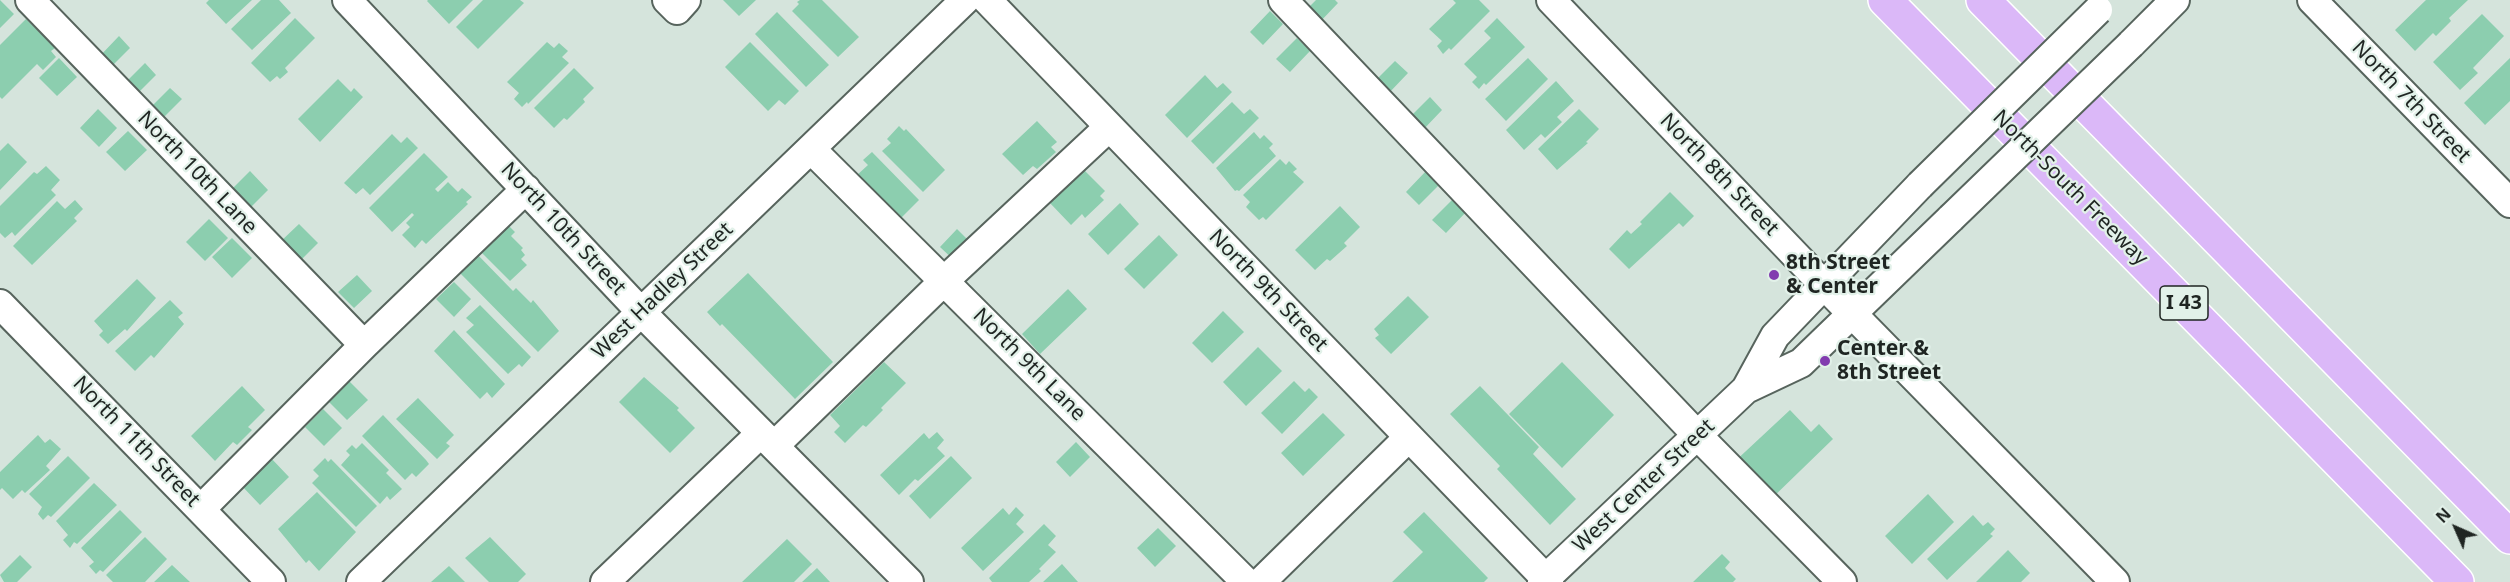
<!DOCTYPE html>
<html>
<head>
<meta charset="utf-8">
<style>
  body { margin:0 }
  #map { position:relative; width:2510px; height:582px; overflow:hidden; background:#d5e4dc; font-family:"Noto Sans",sans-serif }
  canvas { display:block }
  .north { position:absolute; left:2426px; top:498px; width:60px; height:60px; -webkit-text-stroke:4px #e2f1e9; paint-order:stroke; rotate:315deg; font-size:16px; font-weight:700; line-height:24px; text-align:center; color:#1f2522 }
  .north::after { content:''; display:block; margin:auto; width:21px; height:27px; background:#1f2522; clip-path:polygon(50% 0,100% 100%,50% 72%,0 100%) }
</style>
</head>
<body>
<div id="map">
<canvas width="2510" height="582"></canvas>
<div class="north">N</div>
</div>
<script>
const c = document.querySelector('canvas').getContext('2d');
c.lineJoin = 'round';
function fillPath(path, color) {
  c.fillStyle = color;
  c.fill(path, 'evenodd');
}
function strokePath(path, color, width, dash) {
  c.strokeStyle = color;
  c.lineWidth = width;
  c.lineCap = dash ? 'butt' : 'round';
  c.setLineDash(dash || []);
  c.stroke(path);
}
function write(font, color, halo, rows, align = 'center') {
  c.font = font + ' "Noto Sans",sans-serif';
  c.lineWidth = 4.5;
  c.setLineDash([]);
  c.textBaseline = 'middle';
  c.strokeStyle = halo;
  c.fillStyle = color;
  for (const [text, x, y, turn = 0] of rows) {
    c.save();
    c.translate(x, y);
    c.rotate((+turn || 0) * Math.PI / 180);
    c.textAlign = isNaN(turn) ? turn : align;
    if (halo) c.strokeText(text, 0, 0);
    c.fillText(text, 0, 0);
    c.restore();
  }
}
fillPath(new Path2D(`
  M0,0L14,14L0,28Z
  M209,0H252L226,24L206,3Z
  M261,0H279L291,13L252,50L231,29Z
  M428,0H473L449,24L427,1Z
  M483,0H520L524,3L478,49L456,27Z
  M723,0H756L739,16Z
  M800,0H822L859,37L838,57L792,11L799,4L797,2Z
  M1316,0H1335L1338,3L1318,24L1305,11Z
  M1453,0H1479L1490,11L1451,50L1449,48L1443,54L1437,46L1442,41L1429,29L1456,3Z
  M2426,0H2468L2449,18L2451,21L2436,36L2433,33L2415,51L2395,30Z
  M1270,11L1283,24L1263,45L1250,32Z
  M777,12L829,65L806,87L755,34Z
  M2482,14L2504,36L2473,68L2478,73L2460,90L2433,62Z
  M295,18L315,38L285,68L288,72L280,79L277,76L270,82L251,63Z
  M1497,18L1525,47L1486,85L1484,83L1479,89L1472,82L1477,77L1464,64L1491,38L1484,31Z
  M26,19L55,48L51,51L56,57L43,70L37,64L2,99L0,97V45Z
  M119,36L130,48L109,69L98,58Z
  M1297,38L1310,51L1290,72L1276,59Z
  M547,42L554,48L559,43L568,51L562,57L569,63L528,104L527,102L522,107L514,99L519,93L507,82Z
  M750,42L799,91L785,105L779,100L768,111L725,67Z
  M59,58L77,77L57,96L39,78Z
  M1528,58L1548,79L1506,121L1485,99Z
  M2510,58V101L2485,125L2464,103Z
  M1395,61L1408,73L1388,94L1375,81Z
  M145,63L156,75L135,96L123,85Z
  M574,68L594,88L583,99L585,102L567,120L564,118L554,128L534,108Z
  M1205,75L1217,88L1223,83L1232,92L1187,138L1165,115Z
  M338,79L351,92L354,88L363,97L320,142L298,119Z
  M1556,81L1574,101L1557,117L1562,122L1545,138L1541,134L1524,150L1506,130Z
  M170,88L182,99L161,120L149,109Z
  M1430,97L1442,110L1422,131L1409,118Z
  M1232,102L1244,114L1250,109L1259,118L1213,164L1191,141Z
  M98,109L117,128L99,147L80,128Z
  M1579,109L1599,129L1586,142L1588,143L1557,170L1538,149Z
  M1037,121L1057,142L1051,147L1056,152L1037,169L1033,166L1023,175L1002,154Z
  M899,126L904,131L906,129L945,170L923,192L882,151L891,143L887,139Z
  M128,131L147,150L125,171L106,152Z
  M1254,132L1260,139L1264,135L1273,144L1269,148L1276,156L1239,191L1237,190L1235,191L1216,168Z
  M392,134L401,143L407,137L418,148L370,195L363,188L356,194L344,183Z
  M8,143L27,162L0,190V151Z
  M872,152L919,200L899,220L856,176L868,165L863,160Z
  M424,153L448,177L435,189L438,192L448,182L458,192L462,188L472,197L466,202L468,204L426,244L422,240L415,248L402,235L410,227L406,223L414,215L412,213L392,232L369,208Z
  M1280,159L1286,165L1289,161L1297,169L1293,172L1304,182L1266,220L1263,217L1259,220L1246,207L1250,202L1243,195Z
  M46,166L60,180L51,190L56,195L15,236L12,232L5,238L0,233V206L34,172L37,174Z
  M1083,169L1105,191L1100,196L1104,200L1085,218L1082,214L1071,225L1049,202Z
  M250,171L268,190L248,210L230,191Z
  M1426,171L1440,184L1419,205L1406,192Z
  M1670,192L1694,216L1683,227L1679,223L1629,269L1609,249L1627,230L1631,234L1642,224L1640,222Z
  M1453,199L1466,212L1446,233L1432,220Z
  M75,200L83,209L74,218L77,221L32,265L13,246L57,201L65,209Z
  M1120,203L1139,224L1108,255L1088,234Z
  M1340,206L1360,227L1344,243L1347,246L1330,261L1327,259L1315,270L1295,250Z
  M209,219L228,238L205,261L186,242Z
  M503,220L515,232L511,236L523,248L521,250L525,255L521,259L527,265L510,281L476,247Z
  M299,224L318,243L299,262L279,243Z
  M957,229L975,247L958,264L940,247Z
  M1159,235L1178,255L1144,289L1124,269Z
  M232,238L252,258L232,278L212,257Z
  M475,252L513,291L516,288L531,303L533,300L559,331L538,352L457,270Z
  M748,273L833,362L795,399L722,324L720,326L707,312Z
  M357,275L372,291L354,308L338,292Z
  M137,279L156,298L127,331L125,329L108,344L99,335L103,331L94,321Z
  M454,282L471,299L454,317L436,299Z
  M1068,289L1087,309L1040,354L1022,334Z
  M1408,296L1429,317L1391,354L1375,338L1379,335L1374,329Z
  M170,300L183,313L178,317L184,324L154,358L151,355L135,371L115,351Z
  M480,305L531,357L522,367L519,364L508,374L466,332L474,325L466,318Z
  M1223,311L1244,332L1212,363L1192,343Z
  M454,330L505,384L492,398L487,392L480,399L434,351Z
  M1258,347L1282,371L1246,406L1223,382Z
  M884,362L906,383L881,408L883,410L866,427L863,425L845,443L834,432L840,426L830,415Z
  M1562,362L1614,415L1562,468L1509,414Z
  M644,377L679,408L677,410L695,428L670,453L619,402Z
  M348,380L368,400L347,420L327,400Z
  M1294,381L1305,392L1309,388L1318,397L1282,434L1261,413Z
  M242,386L265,410L248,427L252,430L237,445L233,442L215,461L191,436Z
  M1480,386L1539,447L1533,454L1576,499L1550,525L1497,469L1500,466L1450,414Z
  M418,398L454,435L446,443L450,446L437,459L396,419Z
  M323,409L342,428L324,446L305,427Z
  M1790,410L1811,432L1819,424L1833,439L1768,502L1731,465Z
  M1323,413L1345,435L1303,476L1281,453Z
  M383,415L426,460L429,464L416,477L412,473L405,480L362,436Z
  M937,432L944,440L937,448L945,456L918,481L915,479L899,495L880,475L924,433L929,439Z
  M38,435L45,443L50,439L61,449L46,466L50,470L25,493L22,490L13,499L2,488L0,490V472Z
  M1076,442L1090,457L1070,477L1056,462Z
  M362,443L389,470L386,473L402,489L390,500L387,496L380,504L341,465L350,455L346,451L352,445L356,449Z
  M68,456L90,478L51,517L48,515L43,520L38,514L42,507L29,494Z
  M951,456L972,478L930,519L909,496Z
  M270,457L289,477L260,505L241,485Z
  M325,458L328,462L331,459L377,506L356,527L312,483L319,476L313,470Z
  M94,483L117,505L77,544L74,542L70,548L63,540L68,535L56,521Z
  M317,492L356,532L319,571L309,560L306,563L278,529Z
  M1928,494L1954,522L1912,564L1885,536Z
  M1016,507L1024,515L1016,524L1024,532L983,571L961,548L1003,508L1009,515Z
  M120,510L142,532L103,572L100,570L96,574L89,566L94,562L81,548Z
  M1424,512L1488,578L1484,582H1392L1423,552L1403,532Z
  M1973,515L1983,526L1988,522L1995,529L1990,534L1993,536L1947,580L1927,559Z
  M1044,524L1056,536L1048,545L1056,552L1039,569L1041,571L1029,582H992L989,578Z
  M1158,528L1176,546L1155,567L1137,548Z
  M145,537L167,559L145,582H113L106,575Z
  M490,537L526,574L518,582H489L465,558Z
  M787,539L812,564L794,582H742Z
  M2008,550L2030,573L2021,582H1976Z
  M1722,554L1730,562L1725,568L1736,579L1733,582H1693Z
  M20,555L32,567L17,582H4L0,575Z
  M1062,564L1078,582H1043Z
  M172,565L190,582H154Z
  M449,566L465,582H431Z
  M817,568L830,582H802Z`), '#8cceaf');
const minor = new Path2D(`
  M30,0L364,345
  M347,0L641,312L909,582
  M667,0L677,10L686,0
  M987,0L1549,582
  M1283,0L1697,435L1842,582
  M1551,0L1824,285L2115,582
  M2312,0L2510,203
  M2131,44L2175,0
  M811,149L1246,582
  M0,304L271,582
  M1746,389L1775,336L1920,185
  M774,446L944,281L1109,127
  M201,509L364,345L526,189
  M361,582L965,0
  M605,582L761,433
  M1261,582L1409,437
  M1542,582L1746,389L1801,363L1951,218`);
const highway = new Path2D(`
  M1885,0L2457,582
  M1983,0L2510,537`);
strokePath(minor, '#57645d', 32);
strokePath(highway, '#fff', 36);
strokePath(minor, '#fff', 28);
strokePath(highway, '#dbb8f8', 33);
const minorBridge = new Path2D(`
  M1920,185L2098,10
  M1951,218L2131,44`);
strokePath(minorBridge, '#57645d', 32, []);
strokePath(minorBridge, '#fff', 28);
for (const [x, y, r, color] of [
  [1774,275,6,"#823caf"],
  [1825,361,6,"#823caf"]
]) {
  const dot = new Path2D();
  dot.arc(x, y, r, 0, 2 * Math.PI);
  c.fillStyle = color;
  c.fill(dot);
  strokePath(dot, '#e2f1e9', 2);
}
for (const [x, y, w] of [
  [2184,303,48]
]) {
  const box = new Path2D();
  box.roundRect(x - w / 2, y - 17, w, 34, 4.5);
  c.fillStyle = '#e2f1e9';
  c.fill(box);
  strokePath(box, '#1f2522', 1.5);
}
write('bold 20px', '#1f2522', null, [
  ["I 43",2184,303]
]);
write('21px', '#1f2522', '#e2f1e9', [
  ["North 7th Street",2411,102,46],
  ["North 10th Lane",197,173,46],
  ["North 8th Street",1719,175,46],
  ["North-South Freeway",2070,188,45],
  ["North 10th Street",563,229,47],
  ["West Hadley Street",663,291,-44],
  ["North 9th Street",1268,291,46],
  ["North 9th Lane",1029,365,45],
  ["North 11th Street",136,442,46],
  ["West Center Street",1644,486,-43]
]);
write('bold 21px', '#1f2522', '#e2f1e9', [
  ["8th Street",1786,263],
  ["& Center",1786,287],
  ["Center &",1837,349],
  ["8th Street",1837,373]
], 'left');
</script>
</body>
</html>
